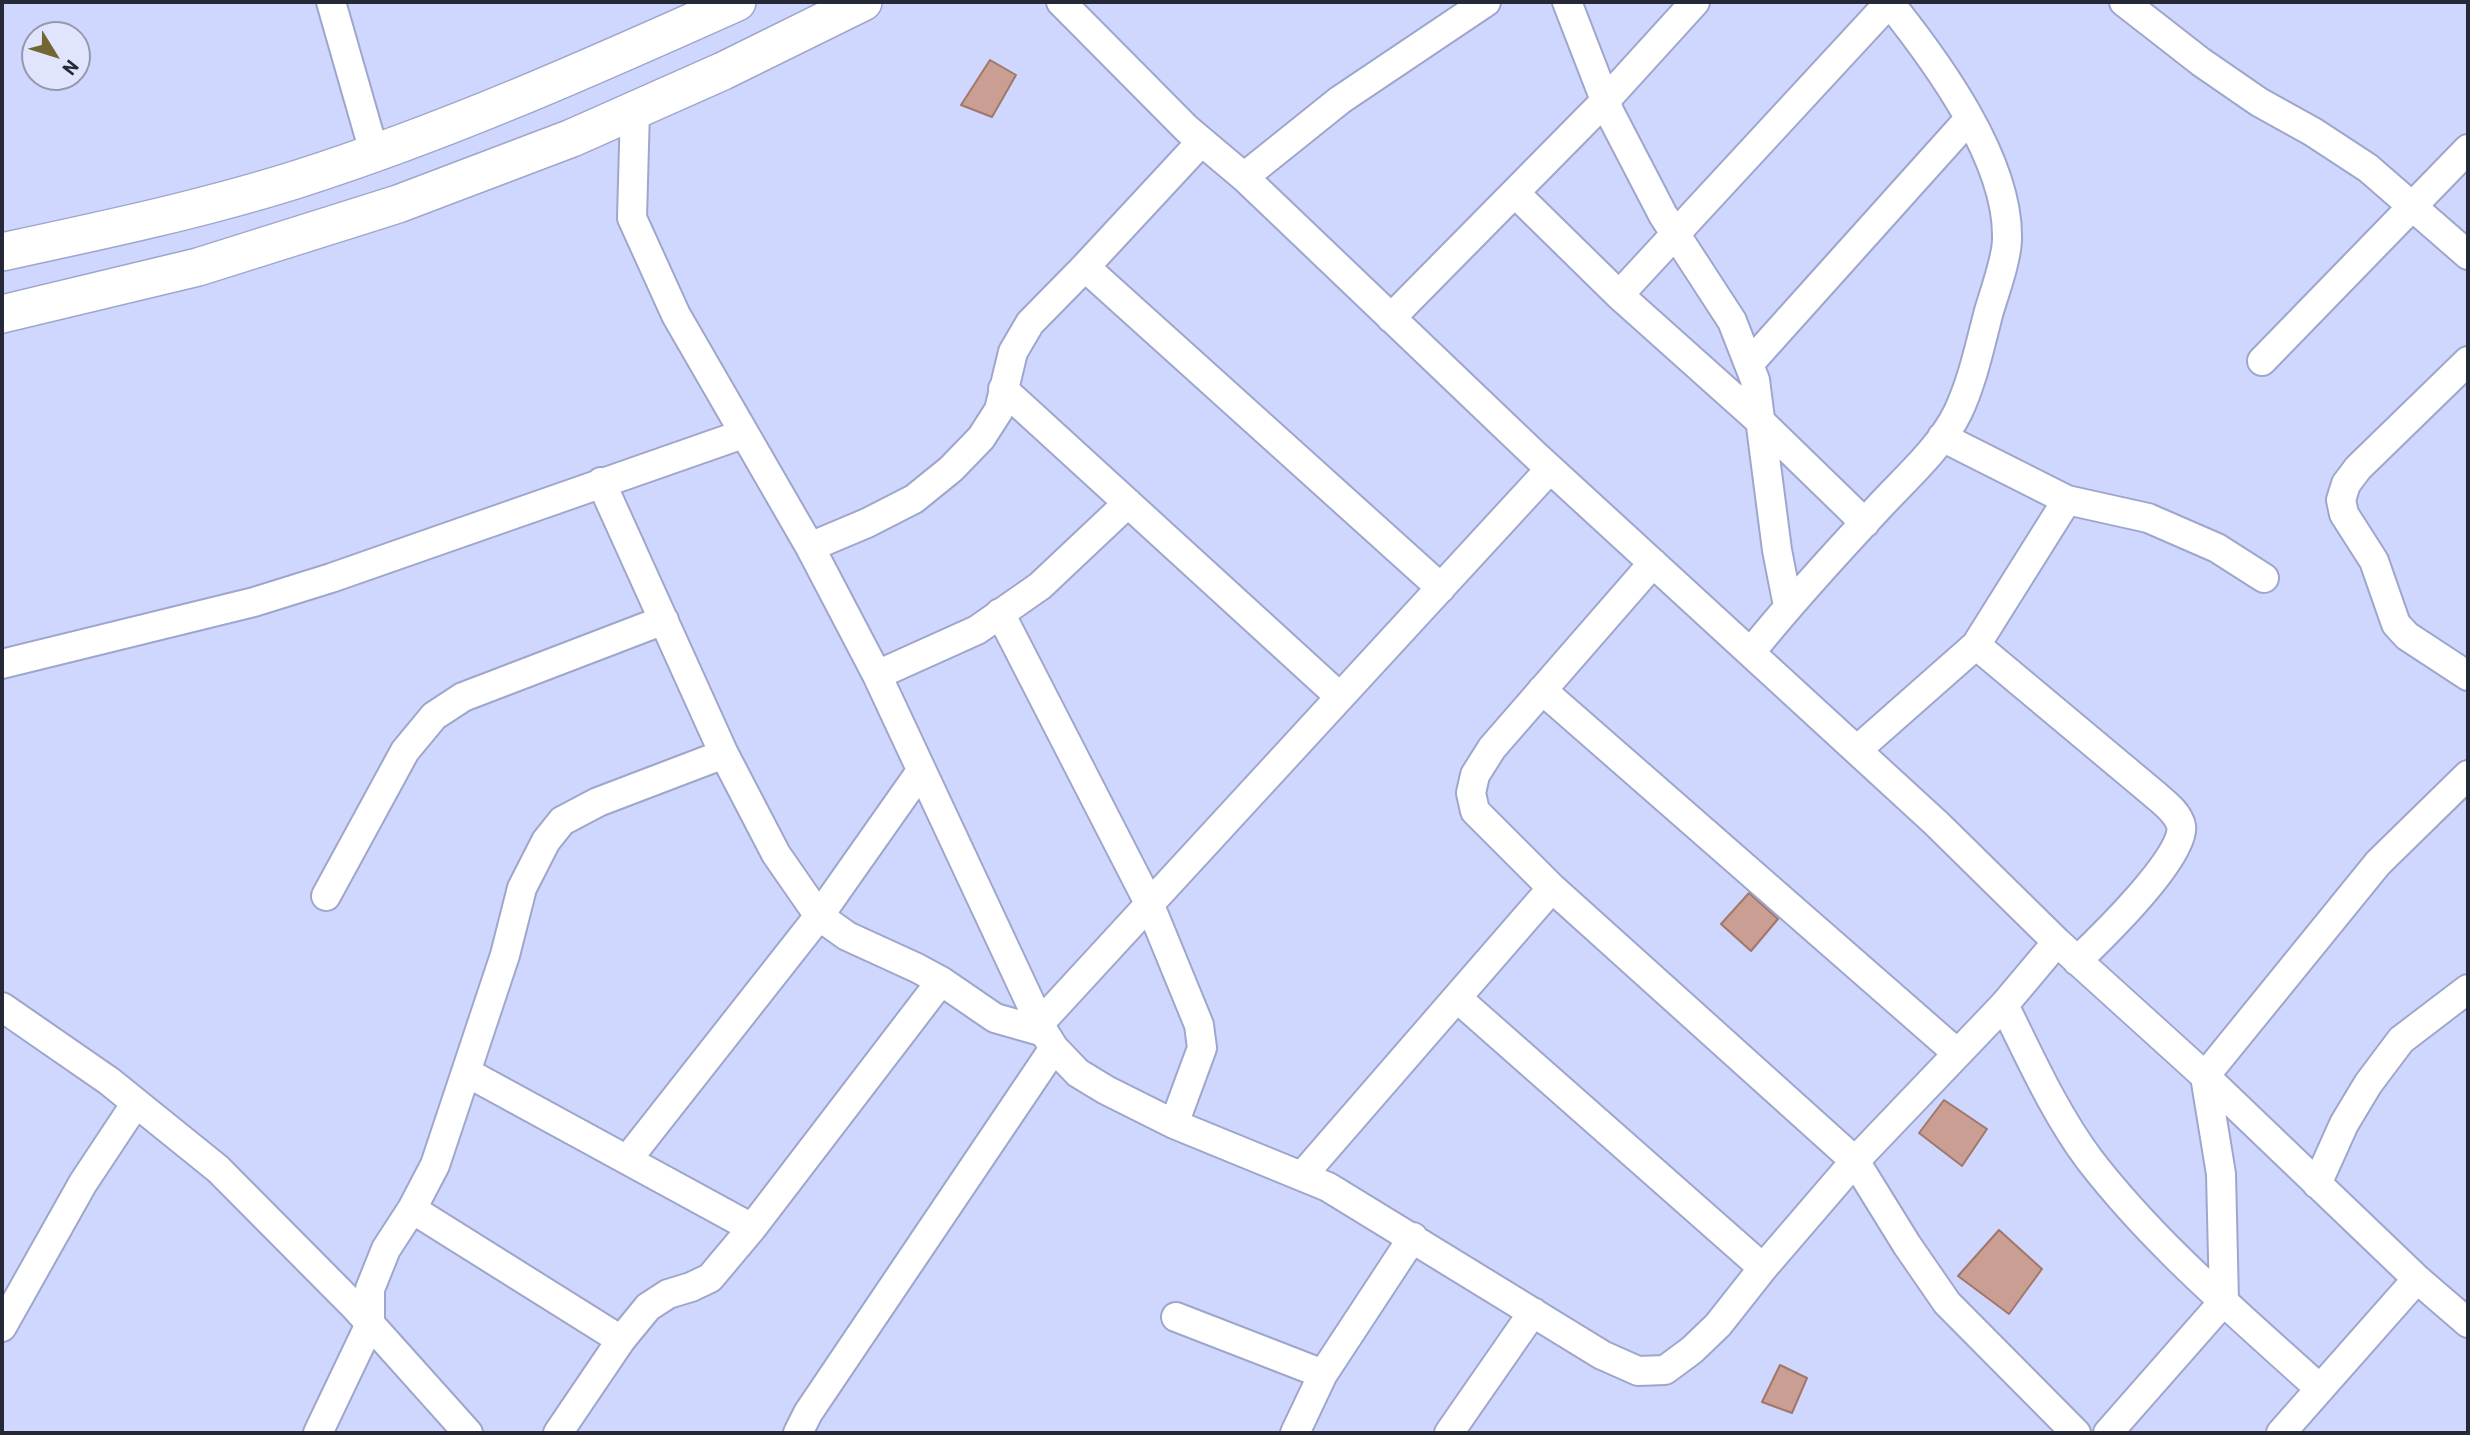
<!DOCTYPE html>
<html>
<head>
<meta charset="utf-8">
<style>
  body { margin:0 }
  #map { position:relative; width:2470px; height:1435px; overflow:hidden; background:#cfd7fe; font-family:Barlow,sans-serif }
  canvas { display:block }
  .frame { position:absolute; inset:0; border:4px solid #252836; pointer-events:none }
  .north { position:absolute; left:21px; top:21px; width:70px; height:70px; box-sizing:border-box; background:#e0e5fd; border:2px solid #9599ad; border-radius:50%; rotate:128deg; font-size:19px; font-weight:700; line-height:28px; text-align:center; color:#252836 }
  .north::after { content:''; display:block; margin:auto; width:24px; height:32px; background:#726633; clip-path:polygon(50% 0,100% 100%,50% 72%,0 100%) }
</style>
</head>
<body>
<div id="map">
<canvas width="2470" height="1435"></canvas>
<div class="frame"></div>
<div class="north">N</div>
</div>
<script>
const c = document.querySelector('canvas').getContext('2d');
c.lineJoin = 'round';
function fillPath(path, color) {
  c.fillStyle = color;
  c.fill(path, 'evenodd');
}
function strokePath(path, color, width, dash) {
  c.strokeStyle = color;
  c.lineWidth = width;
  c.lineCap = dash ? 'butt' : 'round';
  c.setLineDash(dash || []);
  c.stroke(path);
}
const building = new Path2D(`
  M990,60L1016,75L992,117L961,105Z
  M1749,893L1778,919L1751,951L1721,924Z
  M1944,1100L1987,1129L1962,1166L1919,1133Z
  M1999,1230L2042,1269L2009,1314L1958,1276Z
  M1780,1365L1807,1378L1792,1413L1762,1402Z`);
fillPath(building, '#ca9e92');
strokePath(building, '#a0776b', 2);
const minor = new Path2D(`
  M331,2L374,152
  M1061,2L1187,129L1244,177L1534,454L1936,823L2057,942L2205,1076L2417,1279L2468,1323
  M1567,2L1610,113L1663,215L1732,321L1755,380L1777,550L1788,606
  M2124,2L2201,62L2259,102L2313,132L2368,168L2468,255
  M635,110L632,218L676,315L810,547L877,675L1044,1032L1054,1048L1078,1073L1106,1090L1174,1124L1328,1187L1602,1355L1638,1371L1665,1370L1692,1350L1718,1325L1763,1268L1855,1161L2004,1005L2057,942
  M1244,177L1340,100L1486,2
  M1515,193L1619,295L1761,422L1865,523
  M1085,267L1441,588
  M1619,295L1889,3
  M1391,318L1605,101L1695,2
  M2262,361L2468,149
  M2468,361L2358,468L2346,484L2341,500L2344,514L2374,561L2396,624L2407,636L2468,676
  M1749,364L1969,119
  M1003,389L1340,697
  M1942,437L2067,500L2148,518L2217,548L2264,578
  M601,482L724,754L776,854L819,916L847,936L917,968L941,981L995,1018L1044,1032
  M810,547L867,523L914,499L951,469L981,438L999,410L1013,352L1030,323L1085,267L1201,142
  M1653,563L1492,748L1475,775L1471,793L1475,811L1552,888L1855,1161L1907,1245L1947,1303L2076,1433
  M1000,613L1149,903L1199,1025L1202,1048L1174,1124
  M1976,645L2153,793C2163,802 2178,812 2181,826C2188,854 2099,940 2077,961
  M1751,652C1792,601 1836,553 1881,505C1907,477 1941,447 1958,412C1973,380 1980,345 1989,311C1995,291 2007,258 2007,239C2009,160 1937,62 1889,2
  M2,664L254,602L331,578L743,434
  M877,675L977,630L1040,586L1128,503
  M1542,690L1957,1053
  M1857,750L1976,645L2067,500
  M326,896L405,751L434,716L463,697L664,620
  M1457,998L1763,1268
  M2004,1005C2030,1057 2054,1112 2089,1159C2155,1245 2240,1316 2320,1389
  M2,1007L109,1081L218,1169L356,1308L468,1433
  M1040,1023L1550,469
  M466,1072L752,1228
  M627,1160L819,916L921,771
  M1302,1176L1552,888
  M2317,1184L2344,1124L2368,1084L2401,1040L2468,989
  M412,1209L621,1340
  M1176,1317L1323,1374
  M2,1327L83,1183L136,1103
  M318,1433L370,1324V1289L386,1249L412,1209L435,1165L505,955L522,888L546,841L562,821L598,802L724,754
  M558,1433L621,1340L648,1307L668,1294L691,1287L710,1278L752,1228L941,981
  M798,1433L808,1413L1054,1048
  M1295,1433L1323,1374L1413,1237
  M1449,1433L1533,1312
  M2108,1433L2224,1301L2221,1174L2205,1076L2378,863L2468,775
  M2281,1433L2417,1279`);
const major = new Path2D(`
  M2,252C100,231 199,210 295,180C446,132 592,67 737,2
  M2,314L198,267L398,204L572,138L723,71L863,2`);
strokePath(minor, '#9fa6cc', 32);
strokePath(major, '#9fa6cc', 40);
strokePath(minor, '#fff', 28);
strokePath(major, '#fff', 37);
</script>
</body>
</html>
